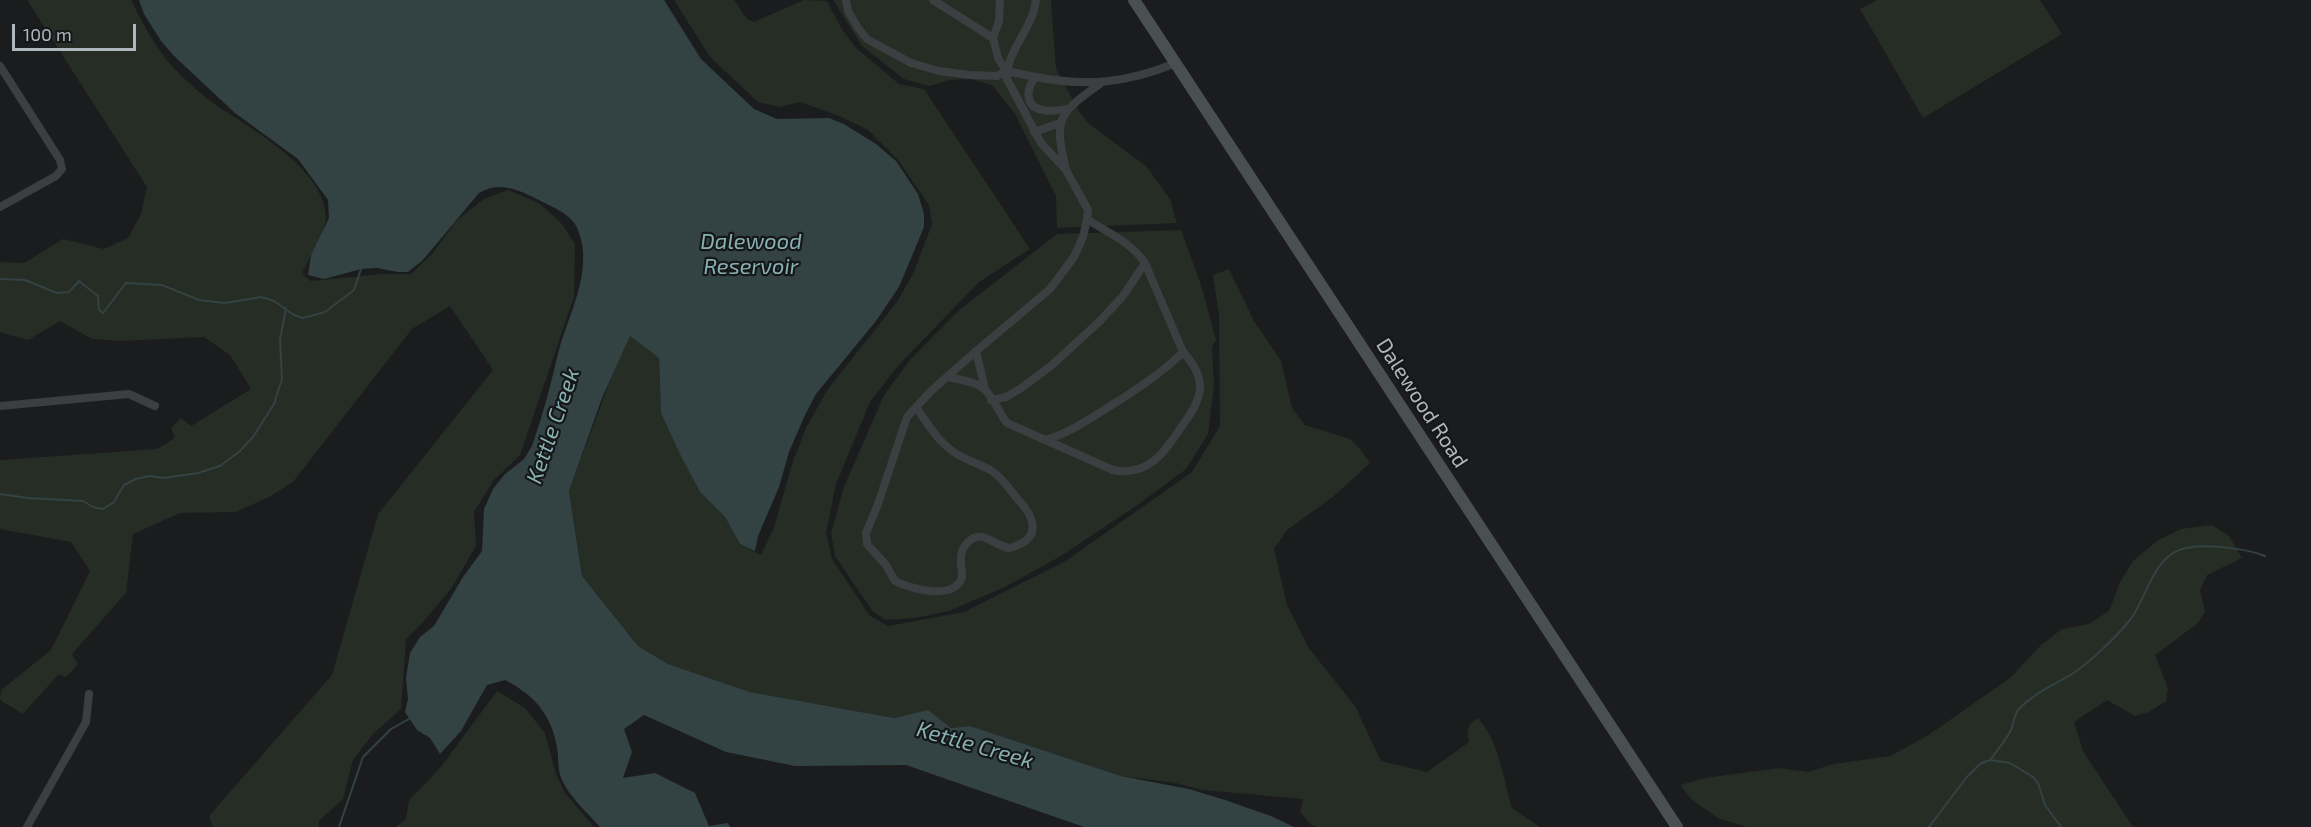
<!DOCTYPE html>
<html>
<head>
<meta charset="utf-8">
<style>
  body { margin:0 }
  #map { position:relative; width:2311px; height:827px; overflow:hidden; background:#1b1c1d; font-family:"Exo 2",sans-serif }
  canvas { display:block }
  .scale { position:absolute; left:12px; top:24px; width:124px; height:27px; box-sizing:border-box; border:3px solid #aeb7bc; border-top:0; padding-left:8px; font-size:18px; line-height:21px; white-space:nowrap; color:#aeb7bc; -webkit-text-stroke:4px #161718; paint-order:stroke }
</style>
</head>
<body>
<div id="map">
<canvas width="2311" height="827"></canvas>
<div class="scale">100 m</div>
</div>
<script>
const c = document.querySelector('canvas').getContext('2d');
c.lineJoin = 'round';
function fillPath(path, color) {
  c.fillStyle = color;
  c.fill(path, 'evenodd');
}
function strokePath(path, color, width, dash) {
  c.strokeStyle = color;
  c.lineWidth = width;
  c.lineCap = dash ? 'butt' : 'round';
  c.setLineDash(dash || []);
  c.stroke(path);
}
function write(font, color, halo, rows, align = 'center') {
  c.font = font + ' "Exo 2",sans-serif';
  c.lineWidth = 4.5;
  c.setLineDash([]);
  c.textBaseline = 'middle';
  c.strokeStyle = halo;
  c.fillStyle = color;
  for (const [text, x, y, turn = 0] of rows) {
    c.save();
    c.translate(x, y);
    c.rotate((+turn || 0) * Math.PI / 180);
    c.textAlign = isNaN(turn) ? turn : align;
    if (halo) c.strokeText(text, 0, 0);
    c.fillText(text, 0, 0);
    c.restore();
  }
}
fillPath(new Path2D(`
  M27,0H131C142,22 155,47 172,66C183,78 197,90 209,100C246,127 327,167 326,220C325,231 307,261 302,274L311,281L383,274H411L432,254L457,220L484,199L508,190L539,203L562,224L575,244L574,297L520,455L494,480L474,512L476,546L451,589L424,621L406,639L401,709L373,734L353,760L343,799L319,821V827H213L209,816L332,675L378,514L493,370L450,306L412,329L293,482L269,497L236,512L180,513L133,534L126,593L72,654L78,664L66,677L59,674L23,714L0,700L1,690L51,650L90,571L71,542L0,529V460L157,449L175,438L171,428L181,418L191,426L251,389L230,355L204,337L121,341L92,339L60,321L28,340L0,332V262L24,263L63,239L104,249L128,238L141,214L147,187Z
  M674,0H734L747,19L754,22L804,0L827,1L841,28L856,48L899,84L924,89L1030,249L979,282L897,367L870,402L836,484L826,532L832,559L870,616L888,626L964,612L1067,560L1192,472L1220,426L1219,315L1213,275L1229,269L1254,321L1281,361L1292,408L1305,425L1350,439L1360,449L1370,463L1334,496L1287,530L1274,549L1287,605L1308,647L1355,706L1381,761L1427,772L1469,742C1467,730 1467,724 1478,718C1499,742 1503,777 1512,808L1540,827H1318L1311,825L1300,812L1303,799L1202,790L1176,783L1121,776L970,726L951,728L928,711L894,718L750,692L668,664L638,646L582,576L569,491L611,378L630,336L659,358L661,413L700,492L725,517L740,544L761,555L774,527L793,461L807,426L828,389L897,302L913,274L932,224L929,205L898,160L868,130L839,116L800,102L780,107L758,102L710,57Z
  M833,0H1051L1056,69L1079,111L1089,124L1146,166L1170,199L1177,223L1057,228L1056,196L1015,114L993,86L972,79L950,80L929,86L904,79L862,46Z
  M1877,0H2040L2062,34L1923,118L1860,9Z
  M1181,230L1202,288L1216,340L1212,347L1214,385L1208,434L1186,469L1139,504L1061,556L1005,587L949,611L915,618L886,620L873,612L835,556L831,533L844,487L884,395L910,360L958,311L1057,234Z
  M2212,525L2229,536L2242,558L2207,575L2200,590L2205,612L2197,624L2155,655L2168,688L2166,701L2149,712L2135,716L2107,700L2074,722L2083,751L2133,827H1747L1718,818L1692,800L1680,785L1705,778L1779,768L1808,772L1833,764L1890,756L1927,736L2010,678L2041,645L2062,629L2089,624L2109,611L2120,582L2133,561L2157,541L2181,529Z
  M497,691L525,708L545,733L556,774L565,793L594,827H395L406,819L409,800L440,768Z`), '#262d25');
fillPath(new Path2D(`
  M139,0H664L701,59L754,109L777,119L829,118L844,124L876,144L896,161L918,194L924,214V227L899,287L876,321L816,394L805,415L789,452L779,487L758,536L755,551L740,544L725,517L700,492L680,454L661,413L659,358L630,336L602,398L569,491L582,576L638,646L668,664L750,692L894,718L928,710L951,728L970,726L1121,776L1189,789L1225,800L1271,816L1294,827H1084L906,765L795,766L726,752L644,715L624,729L632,752L623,778L655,773L695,793L709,826L728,823L730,827H600C587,812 570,798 562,780C557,769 559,759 557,747C551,714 534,695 505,680L487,685L461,731L440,754L430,738L417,730L405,712L408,699L406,678L410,653L420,637L434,626L463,577L482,551L484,509L493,489L504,475L524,459L532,446C542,417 550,388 557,358C566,317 595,273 578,230C572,213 549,206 535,198C517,189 498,181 479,193L423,260L408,272H398L377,268L361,269L324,279L308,275L311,255L329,218L328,200L298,159L235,113L174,56L161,41L144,14Z`), '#334243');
strokePath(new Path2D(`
  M0,279L25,280L57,293L69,292L79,281L98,296L99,310L103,313L126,283L162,285L199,300L225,303L261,297L274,301L294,315L303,318L325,312L354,290L361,269
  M0,494L28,498L83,501L93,507L103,509L114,502L124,485L136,479L149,476L164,478L198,473L220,466L240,451L253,437L274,404L282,379L280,340L286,308
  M1990,760C1997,751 2006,740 2011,730C2014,723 2014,714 2019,709C2032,695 2050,687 2065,678C2085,668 2116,637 2130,620C2146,599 2151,565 2175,552C2194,541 2245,548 2265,556
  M339,827L363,757L391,729L409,719
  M1929,827L1966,778L1980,764L1990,760L2010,763L2033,777L2038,783L2045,805L2061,827`), '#334243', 2);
strokePath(new Path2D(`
  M846,0L848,11L858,28L867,39L911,63L939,71L969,75L997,76L1006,71L1036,77
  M933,0L993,38
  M1000,0L999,21L993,38L998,58L1006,71
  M0,66L60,160L62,169L56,176L0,207
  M1068,109C1060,110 1051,112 1043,110C1025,107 1025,89 1036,77C1087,87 1127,83 1176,63
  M1034,132L1060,123
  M1066,170C1054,119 1057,114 1100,84
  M1087,219C1108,233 1131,242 1145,263
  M976,351L985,389
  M948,377C959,380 976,381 985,390C994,398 999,413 1007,423L1113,470C1148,477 1165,452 1182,426C1190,415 1198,404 1200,389C1201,375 1192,362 1183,352L1145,263L1123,296L1100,321L1052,365L1020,389L1006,397L991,400
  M0,406L129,394L155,406
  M917,408C928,425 938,441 955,453C967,461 981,464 992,471C1004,479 1011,492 1020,502C1031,513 1041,533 1022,543C1018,545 1013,548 1009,548C994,546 982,528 968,542C963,547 961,551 961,558C960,564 963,572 962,577C955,601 910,589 895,581L886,565L867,544L866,533L878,504L907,417L930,392L975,352L1050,289L1074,257L1083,237L1087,219L1088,210L1066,170L1041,143L1007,79C1006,57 1023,38 1031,18C1034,13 1035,6 1036,0
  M1045,440C1073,432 1095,415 1120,400C1143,385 1164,371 1183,352
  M27,827L86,722L89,694`), '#3c3f42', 8);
strokePath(new Path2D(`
  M1134,0L1677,827`), '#4a4f52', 12);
write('21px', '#aeb7bc', '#161718', [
  ["Dalewood Road",1422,403,57]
]);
write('italic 22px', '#87b1b5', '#161718', [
  ["Dalewood",751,242],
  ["Reservoir",751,267],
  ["Kettle Creek",553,426,-71],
  ["Kettle Creek",975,745,16]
]);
</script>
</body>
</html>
